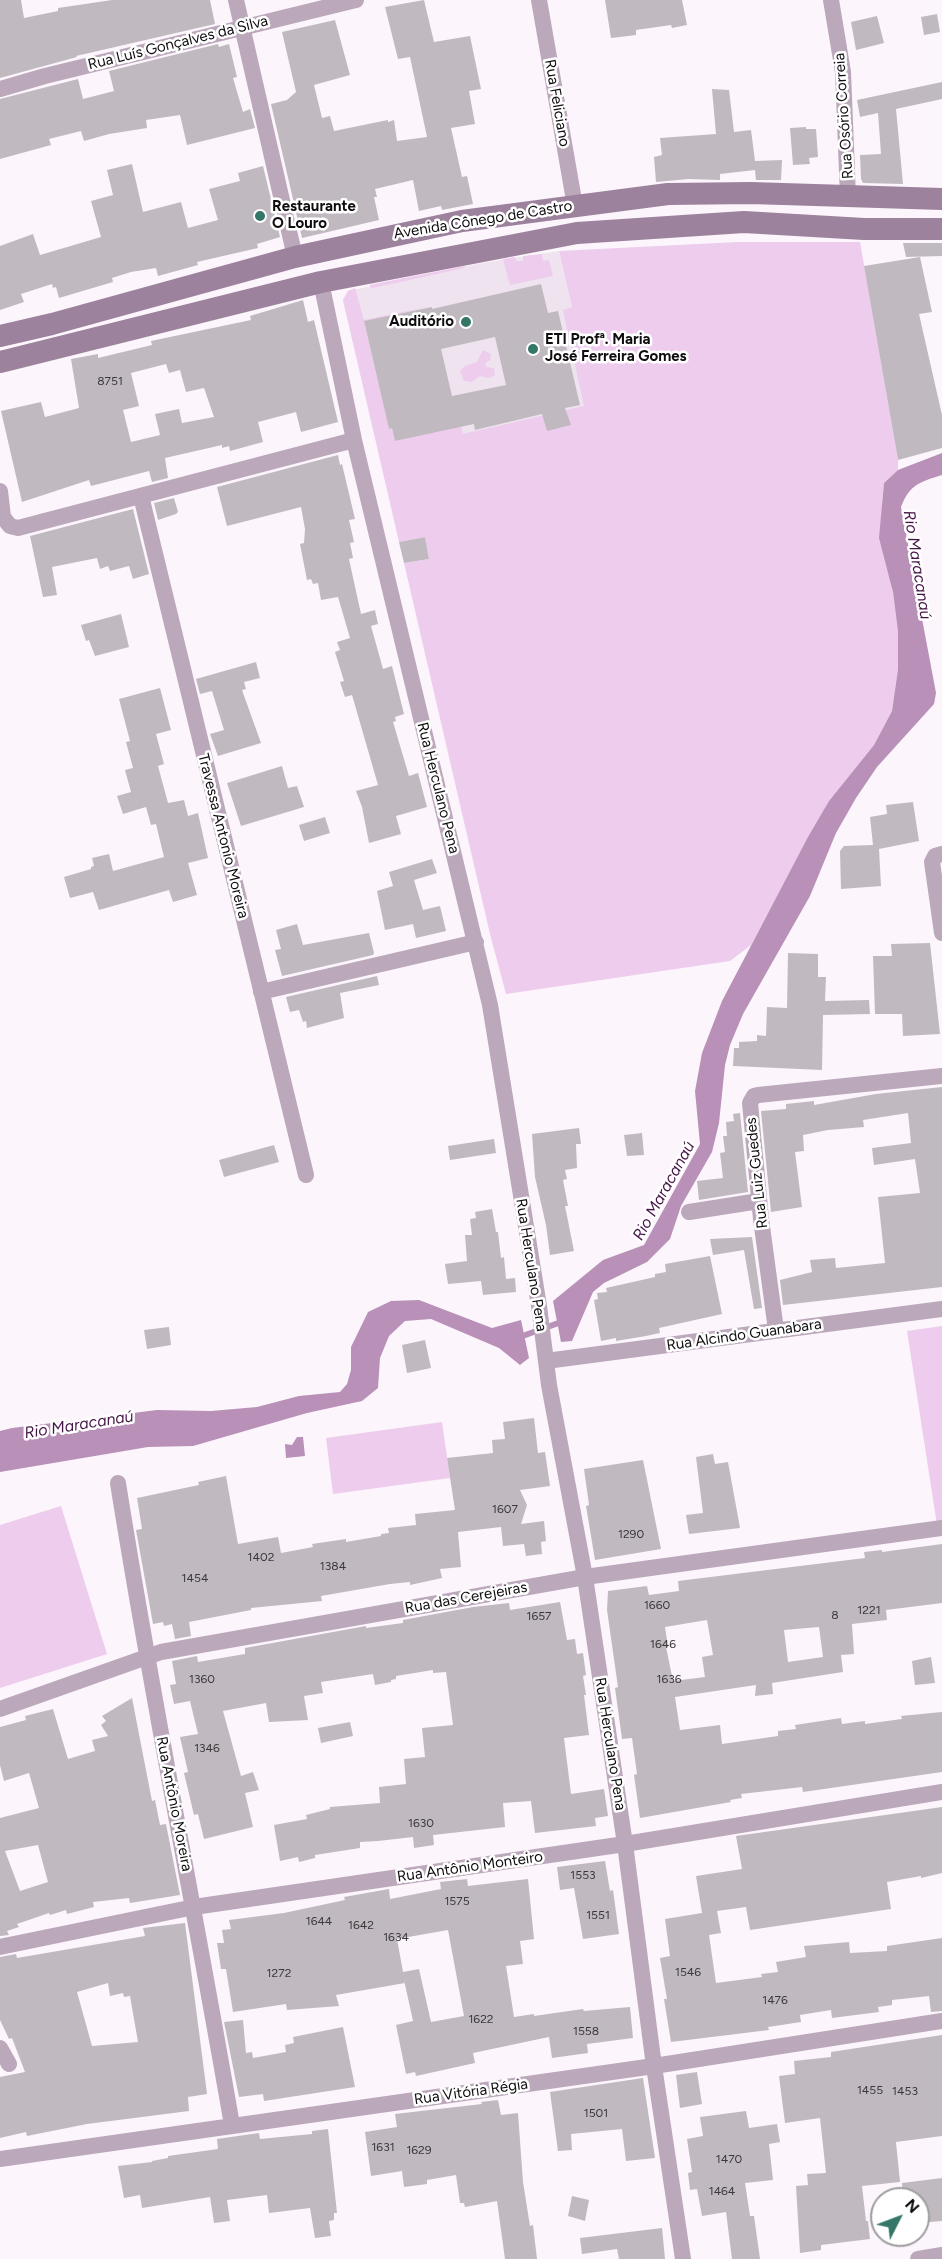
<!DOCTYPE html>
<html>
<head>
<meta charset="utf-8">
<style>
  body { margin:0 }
  #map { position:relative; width:942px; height:2259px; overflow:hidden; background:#fcf5fc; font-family:Figtree,sans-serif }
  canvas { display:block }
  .north { position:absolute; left:870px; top:2187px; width:60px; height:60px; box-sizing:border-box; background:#fff; border:2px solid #9f9e9f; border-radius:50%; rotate:48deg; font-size:16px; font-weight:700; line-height:24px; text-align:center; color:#0f0d0f }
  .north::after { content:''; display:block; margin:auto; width:21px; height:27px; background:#347667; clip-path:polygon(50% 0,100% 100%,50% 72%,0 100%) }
</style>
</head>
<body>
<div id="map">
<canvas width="942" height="2259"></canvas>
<div class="north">N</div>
</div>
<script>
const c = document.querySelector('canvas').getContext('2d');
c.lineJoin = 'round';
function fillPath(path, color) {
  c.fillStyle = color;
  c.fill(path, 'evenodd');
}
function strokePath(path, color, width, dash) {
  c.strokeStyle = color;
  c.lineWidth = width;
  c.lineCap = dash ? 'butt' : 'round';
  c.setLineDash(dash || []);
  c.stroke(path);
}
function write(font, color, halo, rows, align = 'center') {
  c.font = font + ' Figtree,sans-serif';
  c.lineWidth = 5;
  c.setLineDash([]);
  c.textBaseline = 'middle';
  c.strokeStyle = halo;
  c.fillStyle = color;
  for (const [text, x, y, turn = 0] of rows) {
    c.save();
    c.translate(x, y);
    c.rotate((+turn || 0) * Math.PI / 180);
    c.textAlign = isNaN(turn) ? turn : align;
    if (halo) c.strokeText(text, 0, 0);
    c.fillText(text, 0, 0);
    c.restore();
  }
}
fillPath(new Path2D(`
  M559,251L598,419L383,470L343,300L348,291L482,263Z`), '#efe3ef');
fillPath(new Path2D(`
  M737,242H860L898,460V470L884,483L882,505L898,632V669L892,711L874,745L829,801L751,945L730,961L506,994L490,934L404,563L429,559L425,537L399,542L343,300L348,291L355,288L364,320L431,306L364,322L389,429L392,428L395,441L454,428L458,414L463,434L584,406L563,310L572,307L559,251Z
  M542,254L543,261L549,260L553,276L510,285L503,259L515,257L516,261H523V256Z
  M465,266L464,268L377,287L372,288L369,285Z
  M483,350L491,354L490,360L485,363L486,367L494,368L495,375L489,378L480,376L472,382L464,381L460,371L465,366L477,362Z
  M942,1326V1524L937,1525L907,1331Z
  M442,1422L450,1478L333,1494L326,1438Z
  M61,1506L107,1654L0,1688V1525Z`), '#edcced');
fillPath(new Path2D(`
  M942,453V475C920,482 910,484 901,507L936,693L934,704L877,767L856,798L836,833L810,896L743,1014L730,1045L725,1065L719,1123L712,1152L681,1206L670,1239L647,1262L604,1283L593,1292L572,1341L561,1342L553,1301L603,1260L644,1245L700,1144L695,1091L702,1053L722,1001L808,837L829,801L874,745L892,711L898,669V632L893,592L879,538L884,483L898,470Z
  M419,1300L492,1328L521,1320L529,1358L520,1365L499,1348L431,1319L405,1321L389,1336L380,1358L378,1388L362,1401L307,1413L193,1446L148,1447L0,1472V1431L12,1428L157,1410L211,1411L257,1407L299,1396L340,1392L347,1384L351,1370V1347L368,1312L391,1301Z
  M297,1437H303L305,1456L286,1458L285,1444L292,1445Z`), '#b890b8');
strokePath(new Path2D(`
  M517,1338L564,1321`), '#b890b8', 6);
fillPath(new Path2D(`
  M0,0H21L24,18L58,11V8L112,0H210L215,24L76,56L77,57L0,78Z
  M424,0L434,42L470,36L481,89L469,91L475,124L451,128L462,177L467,176L473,204L442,210L441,206L419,211L413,180L375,189L377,197H374L379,220L302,238L271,104L287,100L296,92L282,32L335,20L350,75L314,85L322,118L330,116L334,131L388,120V122L394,120L397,141L427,137L410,57L398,59L385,7Z
  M605,0H682L687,25L672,28L671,25L636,30V35L611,38Z
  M937,14L940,32L924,35L921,17Z
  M877,16L884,43L856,50L851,22Z
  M218,44L219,47L229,44L237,77L233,78L243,112L250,109L255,128L187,145L180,115L146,120L147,128L109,134L84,141L81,131L49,139L51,145L0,159V99L78,79L83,99L114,91L109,71Z
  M942,82V99L896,109L903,184L863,183L861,179L860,155L881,154L878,113L860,117L857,100Z
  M712,89L729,90L734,132L751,130L755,161L782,160L781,180H756L755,170L720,174V180L689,179L656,182L654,157L662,155L660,138L716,134Z
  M806,127V129H816L818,157L809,158L810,164L793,165L790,128Z
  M132,164L143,212L181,202L188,228L218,220L209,189L240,181L238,173L263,166L280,237L257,244L258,248L197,262L198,265L158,276L156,268L131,272L112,278L113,282L59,298L56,287L53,288L52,284L21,294L24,302L0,310V246L33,234L40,255L101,237L91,201L113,195L107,170Z
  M903,243H942V256L906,257Z
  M920,257L932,312L919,314L942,415V448L898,460L864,266Z
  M541,284L548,313L558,311L580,405L565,408L571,425L547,431L542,414L475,430L474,424L395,441L392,428L389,429L364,321L432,307V309ZM495,337L506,385L452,396L441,349Z
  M303,300L308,322L314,320L338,422L301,432L296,412L258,422L263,442L230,451L229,446L222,448V445L165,458L168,478L152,482L149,471L91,486L89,480L22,502L1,411L41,402L45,417L79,408L71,359L98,354V358L152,345L151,341L251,320L250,316ZM166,364L169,373L180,370L186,392L204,388L214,417L182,423L179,409L155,414L160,435L131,442L123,410L139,406L131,373Z
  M338,455L340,465L342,464L355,519L349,520L354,542L350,543L353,558L349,559L361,614L375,610L378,624L371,626L383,669L392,666L404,714L395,717L396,721L393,722L409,776L418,773L427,807L396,816L401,834L369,843L362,807L356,791L378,785L352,695L345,697L340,682L344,681L335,652L340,650L337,642L350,638L338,597L321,600L318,583L313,584L311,579L307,580L300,544L304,543L305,529L301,507L227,526L217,487Z
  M174,498L178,512L176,514L158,520L154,503Z
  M133,509L149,574L133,579L129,566L110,571L108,566L100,569L97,558L52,567L57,595L43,597L30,536Z
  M425,537L429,559L404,563L399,542Z
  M121,614L129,647L95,656L89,640L86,641L81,625Z
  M256,662L260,678L244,682L246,689L242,690L261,743L218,756L210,734L224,730L212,691L200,694L196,679Z
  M160,688L171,730L156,734L164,764L158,766L168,803L184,800L188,816L198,813L208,858L188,863L197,895L173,902L169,890L99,910L93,892L70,898L64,877L91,869V867L94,866L92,858L109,854L113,871L164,857L156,824L151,825L146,807L123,814L117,796L131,792L125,770L133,768L126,742L130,741L119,699Z
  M282,766L288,788L297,786L304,807L241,826L227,783Z
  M913,802L919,841L879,849L881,886L841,889L840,851L844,846L873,845L870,817L887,814L886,805Z
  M325,817L330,833L304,841L299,825Z
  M432,859L437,873L414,880L423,910L440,906L446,931L416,938L413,924L385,930L377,891L393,886L389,872Z
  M297,924L303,945L369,933L374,953L373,955L282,976L275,950L281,949L276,930Z
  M930,943L940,1034L903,1036L902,1014H875L873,956H892L891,944Z
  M788,953L818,954V977H826L825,1001L869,1000L870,1014L823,1015L822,1070L733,1066L734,1048H739V1042L757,1041V1035L766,1036L767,1007L787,1008Z
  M377,976L379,985L340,993L344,1018L307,1028L306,1021L303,1022L299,1010L290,1012L286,997Z
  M942,1087V1287L783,1305L780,1280L812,1272L810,1260L835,1258L836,1268L885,1263L878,1197L920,1193L915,1159L874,1165L872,1148L911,1143L908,1113L863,1120L864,1127L828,1130L803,1135L804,1151L795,1152L802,1207L771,1212L761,1111L786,1109V1104L814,1101V1105L876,1094Z
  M740,1113L748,1192L699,1200L697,1181L723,1178L720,1153L725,1152L723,1136H727L726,1122L734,1121L733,1114Z
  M579,1128L581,1144H576L577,1168L565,1170L567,1179L563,1180L568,1206H565L574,1251L550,1255L546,1225L535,1177L532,1134Z
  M642,1133L644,1155L627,1156L624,1135Z
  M494,1139L496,1153L450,1160L448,1146Z
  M274,1145L279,1162L224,1177L219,1160Z
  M492,1209L496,1232H498L501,1258L504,1257L506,1279L515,1278L516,1292L483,1295L481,1281L448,1284L445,1264L467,1261L465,1235H472L470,1219L476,1218L475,1212Z
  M752,1237L762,1308L754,1309L744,1250L713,1255L710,1239Z
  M710,1256L722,1314L659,1328L660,1333L646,1336L616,1341V1338L601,1341L594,1300L598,1299L597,1293L607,1292L606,1288L655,1277V1274L666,1272L665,1264Z
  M169,1327L171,1345L147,1349L144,1330Z
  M425,1340L431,1368L407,1373L402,1345Z
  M534,1418L538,1453L545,1452L550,1486L520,1490L527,1505L521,1524L544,1521L546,1541L541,1542L542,1554L526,1556L524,1544L503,1546L501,1527L458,1532L461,1567L440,1569L442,1578L410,1585V1582L390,1584L321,1596L322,1601L251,1608V1610L189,1622L191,1636L175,1639L172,1624L164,1626L163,1622L153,1624L136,1530L142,1529L137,1498L199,1485L198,1482L226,1476L238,1544L278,1537L281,1553L313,1547L312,1544L346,1539V1542L381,1536V1534L389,1533L388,1528L416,1525L415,1514L455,1510L447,1458L493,1453L492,1440L505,1439L503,1422Z
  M713,1454L715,1464L728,1462L740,1528L689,1534L686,1515L703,1513L696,1457Z
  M643,1460L661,1549L595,1560L586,1506L589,1505L584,1469Z
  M942,1544V1603L886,1610L887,1620L852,1624L854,1654L841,1655L843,1672L772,1683L773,1694L755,1696L756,1685L675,1697L680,1730L720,1725L722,1744L778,1736V1731L796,1729L795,1725L841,1718L842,1724L865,1721V1724L902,1719L901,1716L942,1712V1772L803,1792L802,1787L741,1794L742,1798L730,1800L731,1802L640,1818L634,1775L637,1774L632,1738L622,1739L615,1688L618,1687L607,1610L608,1591L647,1586L649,1595L679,1591L678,1581L865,1558L864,1552L882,1550V1552ZM707,1620L713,1655L702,1657L705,1677L673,1681L666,1647H668L665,1627ZM819,1627L823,1657L788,1662L784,1630Z
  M560,1602L567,1640L575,1639L577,1654L583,1653L586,1675L583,1676L586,1695H584L589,1735L564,1738L571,1794L604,1789L608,1816L595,1818L596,1826L535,1833L531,1801L503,1803L505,1827L433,1835L434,1845L414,1848L413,1837L378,1841L360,1842V1848L315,1855V1858L299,1862L298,1857L280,1861L274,1825L307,1819L306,1815L330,1809V1807L380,1803L379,1787L406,1784L404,1759L425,1757L422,1728L453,1725L446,1672L433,1673V1670L396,1676V1679L391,1680V1682L375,1685L373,1674L321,1682L323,1693L304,1696L308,1720L269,1722L266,1703L223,1711L241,1776L253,1772L259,1790L245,1793L253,1827L204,1839L198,1814L194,1815L184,1773L188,1772L180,1737L198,1734L190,1701L174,1704L170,1685L176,1684L172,1661L197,1656L198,1662L245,1654V1648L366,1626V1628L403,1623V1620L473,1607L509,1603L510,1610Z
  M931,1657L935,1683L915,1685L912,1661Z
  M132,1698L152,1801L155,1800L160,1825L166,1824L180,1895L130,1903L129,1898L93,1902L94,1907L67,1914L66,1910L50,1915L49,1913L17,1924L19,1927L7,1931L9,1935L0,1936V1818L39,1808L29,1773L4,1781L0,1765V1727L26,1720L25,1716L53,1709L68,1759L95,1751L92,1740L108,1736L101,1725L106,1721L102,1716ZM38,1845L48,1882L20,1891L5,1851Z
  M350,1722L353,1736L321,1743L318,1728Z
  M942,1807V1873L921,1878V1876L887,1882L891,1909L750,1930L746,1907L717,1911L721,1933L709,1935L716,1983L762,1977L761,1974L778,1972L776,1962L806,1957L804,1946L849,1942L850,1953L887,1951V1946L942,1938V2011L931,2012L929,1996L892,2000V2005L878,2007L879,2012L832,2018L831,2010L800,2015L801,2022L768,2027L769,2030L671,2042L664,1999H667L660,1958L670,1956L665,1919L702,1913L696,1876L742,1869L736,1836Z
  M605,1861L610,1891L613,1890L619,1934L583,1939L574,1888L560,1890L557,1867Z
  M467,1879L468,1886L528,1879L534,1939L520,1941L523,1964L506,1966L514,2017L534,2014V2016L583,2009L584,2011L630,2007L633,2038L587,2044L588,2053L552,2058L549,2037L473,2053L475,2063L416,2076L415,2072L406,2074L396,2025L413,2021L404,1980L405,1983L336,1995L339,2006L287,2010L286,2004L233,2012L226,1969H221L217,1943H224L222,1930L231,1929L229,1920L284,1913L345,1900L344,1897L389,1889L390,1899L441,1889L440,1882ZM448,1930L464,2016L431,2022L419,1969L403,1972L397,1939Z
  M185,1923L207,2094L188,2097L189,2111L87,2124L27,2136L26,2132L0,2138V2077L25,2072L12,2038L9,2039L0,2020V1957L16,1954L17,1958L145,1936L143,1928ZM108,1983L110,1996L123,1993L124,1997L130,1996L138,2042L92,2046L77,1992Z
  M243,2020L246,2053L252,2052L253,2058L286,2052L285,2045L294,2043L293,2037L343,2027L355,2087L264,2101L263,2094L239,2097L224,2022Z
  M942,2035V2136L896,2142L900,2182L862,2186L866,2221H868L870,2239L821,2245V2250L800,2253L796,2186L808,2185L807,2174L826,2173L820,2118L785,2123L779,2076L795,2074L794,2061L831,2057V2052Z
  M697,2072L702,2104L680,2108L676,2075Z
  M643,2078L655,2158L626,2161L622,2129L571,2134L572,2150L558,2151L550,2092Z
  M498,2100L501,2115L518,2113L523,2182L530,2226L533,2225L537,2259H505L497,2201L465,2207L464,2203H460L456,2175L427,2180V2184L404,2187L402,2171L371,2176L365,2132L397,2127L395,2114L482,2104L481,2102Z
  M746,2111L749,2128L777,2124L780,2142L769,2144L773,2180L745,2183L750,2216H754L760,2259H732L726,2212L702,2216L697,2189L690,2190L688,2173L692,2172L687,2139L703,2136L700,2117Z
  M328,2129L337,2213H334V2220L329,2221L331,2236L315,2238L310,2208L269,2213L267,2195L227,2200L230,2221L214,2223L210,2197L142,2208L140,2195L124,2198L118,2166L152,2162V2161L168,2158V2156L218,2149L217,2139L259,2133L260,2139L312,2134V2131Z
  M942,2178V2221L918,2223V2199H903L902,2183Z
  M572,2196L589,2200L585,2221L568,2216Z
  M662,2228L665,2259H619L617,2249L582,2254L580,2238Z`), '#c0bac0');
strokePath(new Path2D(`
  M236,0L295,257
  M539,0L575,206
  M831,0L843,72L848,197
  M0,89L45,76L356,0
  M321,282L354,440L490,1005L539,1306L549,1385L585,1577L625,1844L654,2066L683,2259
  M0,491L3,517L10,526L18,528L354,440
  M141,496L306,1175
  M942,854L935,856L932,862L942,933
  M261,992L476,942
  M689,1212L759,1201
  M776,1330L761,1219L750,1103L754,1096L758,1095L942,1076
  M546,1361L942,1309
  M118,1483C152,1698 195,1911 232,2125
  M0,1709L161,1652L178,1649L585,1577L942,1528
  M0,1947L194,1907L625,1844L942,1792
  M0,2048L9,2064
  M0,2159L654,2066L942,2021
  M918,2259L942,2255`), '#bba8bb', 16);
strokePath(new Path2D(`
  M0,336L52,324L295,257L462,221L668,194L751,193L942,199
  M0,362L321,282L577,233L744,222L864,229H942`), '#9c829c', 22);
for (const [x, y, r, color] of [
  [260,216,6,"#347667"],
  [466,322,6,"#347667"],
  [533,349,6,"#347667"]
]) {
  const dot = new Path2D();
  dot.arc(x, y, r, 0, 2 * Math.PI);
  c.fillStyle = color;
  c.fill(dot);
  strokePath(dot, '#fff', 2);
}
write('12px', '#3b383b', null, [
  ["8751",110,381],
  ["1607",505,1509],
  ["1290",631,1534],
  ["1402",261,1557],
  ["1384",333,1566],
  ["1454",195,1578],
  ["1660",657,1605],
  ["1221",869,1610],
  ["8",835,1615],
  ["1657",539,1616],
  ["1646",663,1644],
  ["1360",202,1679],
  ["1636",669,1679],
  ["1346",207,1748],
  ["1630",421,1823],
  ["1553",583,1875],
  ["1575",457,1901],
  ["1551",598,1915],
  ["1644",319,1921],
  ["1642",361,1925],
  ["1634",396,1937],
  ["1546",688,1972],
  ["1272",279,1973],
  ["1476",775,2000],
  ["1622",481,2019],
  ["1558",586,2031],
  ["1455",870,2090],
  ["1453",905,2091],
  ["1501",596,2113],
  ["1631",383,2147],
  ["1629",419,2150],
  ["1470",729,2159],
  ["1464",722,2191]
]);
write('15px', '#0f0d0f', '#fff', [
  ["Rua Luís Gonçalves da Silva",178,43,-14],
  ["Rua Feliciano",557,103,80],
  ["Rua Osório Correia",844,116,-94],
  ["Avenida Cônego de Castro",483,220,-9],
  ["Rua Herculano Pena",438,788,76],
  ["Travessa Antonio Moreira",223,836,76],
  ["Rua Luiz Guedes",757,1173,-96],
  ["Rua Herculano Pena",531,1265,81],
  ["Rua Alcindo Guanabara",744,1335,-8],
  ["Rua das Cerejeiras",466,1598,-10],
  ["Rua Herculano Pena",610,1744,81],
  ["Rua Antônio Moreira",174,1804,79],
  ["Rua Antônio Monteiro",470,1867,-8],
  ["Rua Vitória Régia",471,2092,-8]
]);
write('bold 15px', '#0f0d0f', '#fff', [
  ["Restaurante",272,207],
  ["O Louro",272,224],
  ["Auditório",454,322,"right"],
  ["ETI Profª. Maria",545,340],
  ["José Ferreira Gomes",545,357]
], 'left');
write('italic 16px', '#461548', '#fff', [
  ["Rio Maracanaú",917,565,81],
  ["Rio Maracanaú",664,1191,-61],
  ["Rio Maracanaú",79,1425,-9]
]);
</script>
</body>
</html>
